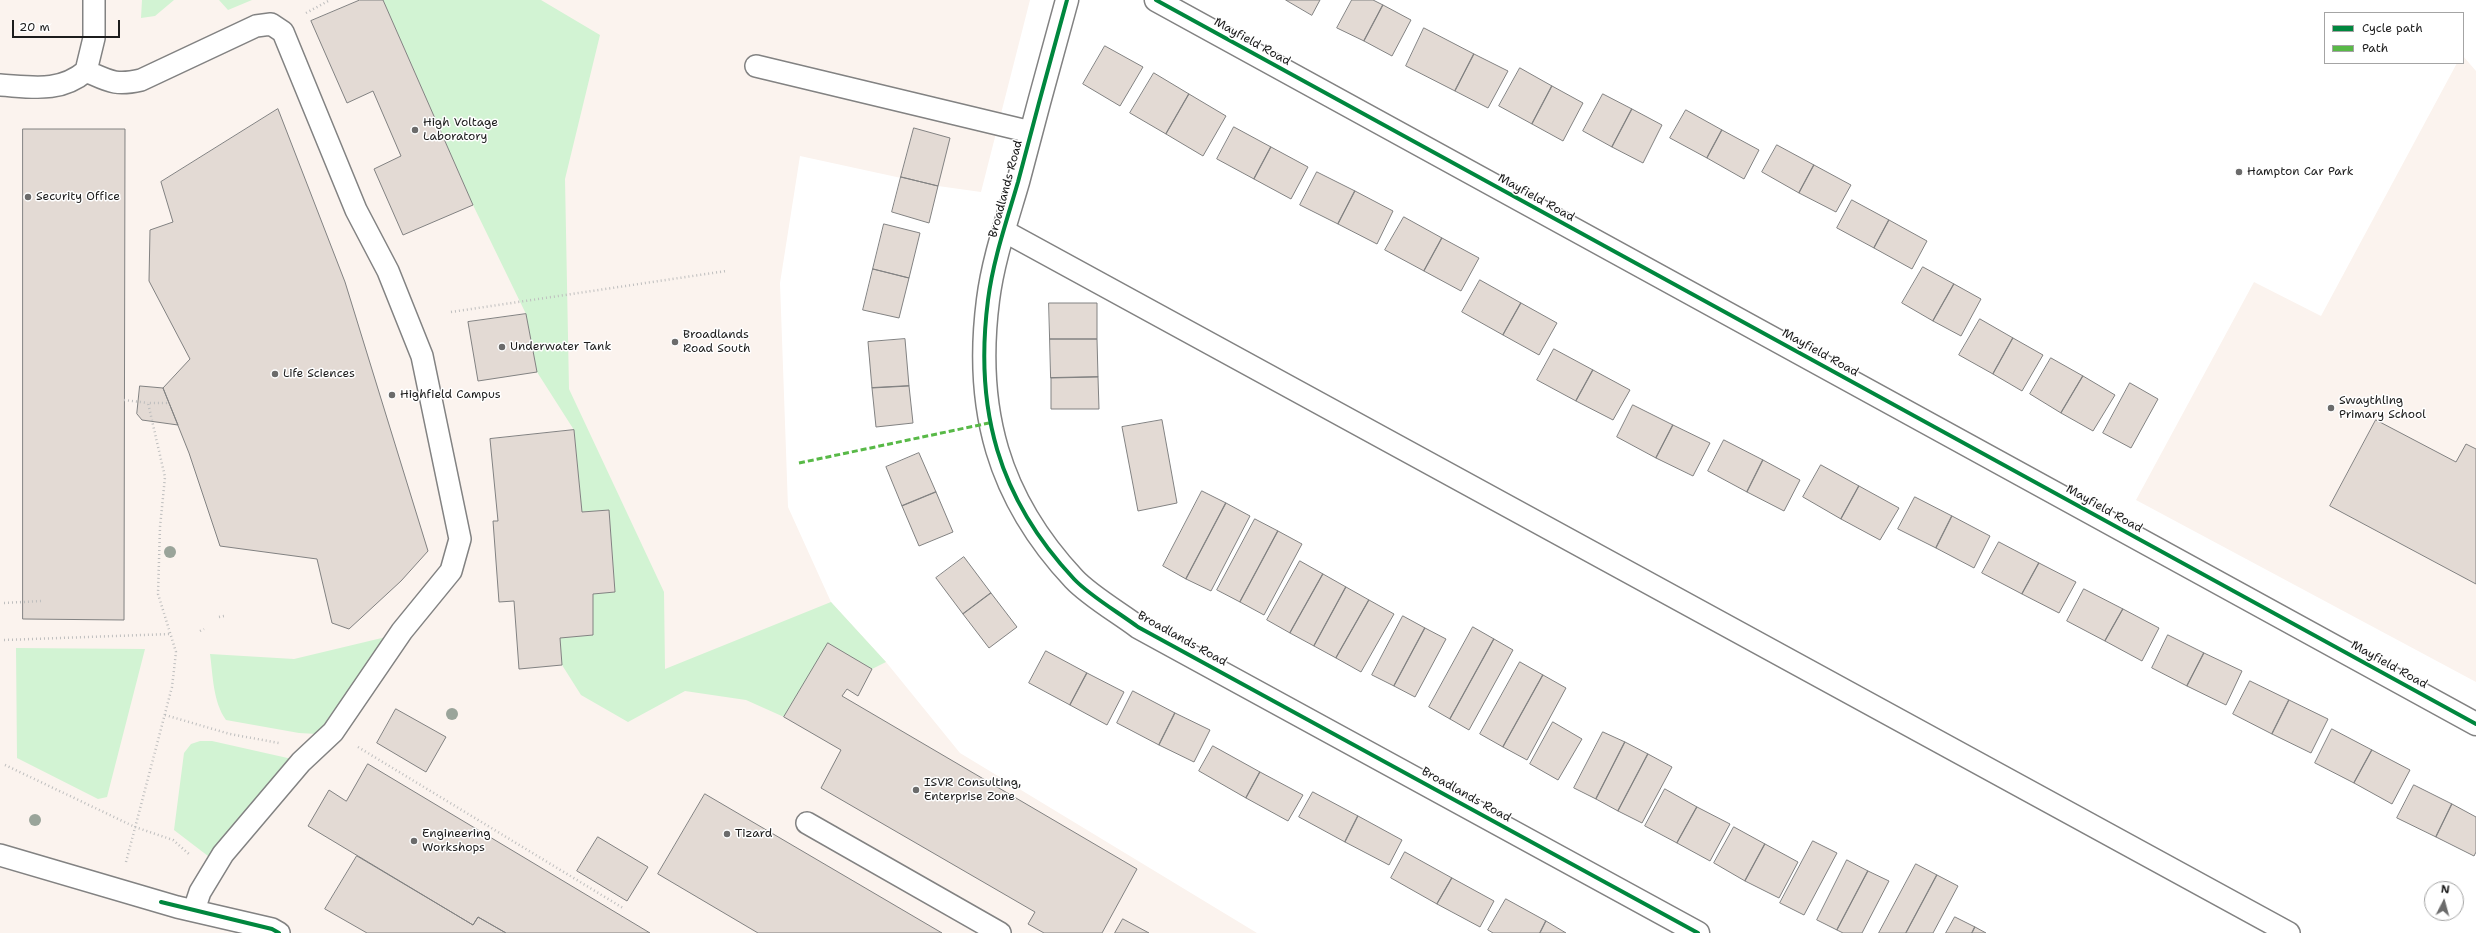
<!DOCTYPE html>
<html>
<head>
<meta charset="utf-8">
<style>
  body { margin:0 }
  #map { position:relative; width:2476px; height:933px; overflow:hidden; background:#fff; font-family:"Shantell Sans",sans-serif }
  canvas { display:block }
  .legend { position:absolute; left:2324px; top:12px; width:140px; height:52px; box-sizing:border-box; background:#fff; border:1px solid #a4a4a4; margin:0; padding:5px 7px; list-style:none; font-size:12px; color:#1c1c1c }
  .legend li { display:flex; align-items:center; gap:8px; height:20px }
  .legend b { width:20px; border:1px solid #a4a4a4 }
  .north { position:absolute; left:2424px; top:881px; width:40px; height:40px; box-sizing:border-box; background:#fff; border:1px solid #a4a4a4; border-radius:50%; rotate:6deg; font-size:11px; font-weight:700; line-height:16px; text-align:center; color:#1c1c1c }
  .north::after { content:''; display:block; margin:auto; width:14px; height:18px; background:#6b6b6b; clip-path:polygon(50% 0,100% 100%,50% 72%,0 100%) }
  .scale { position:absolute; left:12px; top:20px; width:108px; height:18px; box-sizing:border-box; border:2px solid #1c1c1c; border-top:0; padding-left:5px; font-size:12px; line-height:14px; white-space:nowrap; color:#1c1c1c; -webkit-text-stroke:3px #fff; paint-order:stroke }
</style>
</head>
<body>
<div id="map">
<canvas width="2476" height="933"></canvas>
<ul class="legend">
<li><b style="height:5px;background:#00873e"></b>Cycle path</li>
<li><b style="height:5px;background:#58b947"></b>Path</li>
</ul>
<div class="north">N</div>
<div class="scale">20 m</div>
</div>
<script>
const c = document.querySelector('canvas').getContext('2d');
c.lineJoin = 'round';
function fillPath(path, color) {
  c.fillStyle = color;
  c.fill(path, 'evenodd');
}
function strokePath(path, color, width, dash) {
  c.strokeStyle = color;
  c.lineWidth = width;
  c.lineCap = dash ? 'butt' : 'round';
  c.setLineDash(dash || []);
  c.stroke(path);
}
function write(font, color, halo, rows, align = 'center') {
  c.font = font + ' "Shantell Sans",sans-serif';
  c.lineWidth = 3;
  c.setLineDash([]);
  c.textBaseline = 'middle';
  c.strokeStyle = halo;
  c.fillStyle = color;
  for (const [text, x, y, turn = 0] of rows) {
    c.save();
    c.translate(x, y);
    c.rotate((+turn || 0) * Math.PI / 180);
    c.textAlign = isNaN(turn) ? turn : align;
    if (halo) c.strokeText(text, 0, 0);
    c.fillText(text, 0, 0);
    c.restore();
  }
}
fillPath(new Path2D(`
  M0,0H1030L981,192L938,186L800,156L780,283L788,507L831,602L886,662L960,753L1257,933H0Z
  M2463,56L2476,71V682L2136,500L2254,282L2321,316L2457,63H2463Z`), '#fbf3ee');
fillPath(new Path2D(`
  M142,0H174L155,16L141,18Z
  M219,0H252L228,10Z
  M383,0H541L600,35L565,179L569,389L664,592L665,669L831,602L886,662L872,669L828,644L784,717L746,700L685,691L628,722L581,695L562,665L560,638L593,635V594L615,591L609,510L582,512L574,430L537,372L526,314L473,205Z
  M386,637L317,734L299,733L226,720C213,702 213,676 210,654L294,659Z
  M16,648L145,649L107,797L98,799L17,758Z
  M200,741H212L292,759L208,856L174,830L184,753L191,744Z`), '#d2f3d3');
const building = new Path2D(`
  M360,0H383L473,205L403,235L374,169L401,156L373,91L347,103L311,21Z
  M1286,0H1320L1312,15Z
  M1352,0H1373L1383,5L1364,41L1337,28Z
  M1383,5L1411,20L1392,56L1364,41Z
  M1424,28L1474,54L1455,91L1406,66Z
  M1105,46L1143,67L1120,106L1083,84Z
  M1474,54L1508,71L1488,108L1455,91Z
  M1520,68L1552,86L1532,124L1499,106Z
  M1154,73L1189,94L1166,134L1130,113Z
  M1552,86L1583,103L1563,141L1532,124Z
  M1189,94L1226,116L1203,156L1166,134Z
  M1603,94L1632,109L1612,147L1583,131Z
  M278,109L345,282L428,551L401,581L349,629L332,623L317,559L220,546L189,453L163,388L190,359L149,281L150,230L173,222L161,182Z
  M1632,109L1662,125L1643,163L1612,147Z
  M1686,110L1722,130L1707,158L1670,138Z
  M1234,127L1271,147L1254,179L1217,159Z
  M914,128L950,138L938,186L901,177Z
  M23,129H125L124,620L23,619Z
  M1722,130L1759,150L1744,179L1707,158Z
  M1777,145L1814,165L1799,193L1762,172Z
  M1271,147L1308,167L1291,199L1254,179Z
  M1814,165L1851,185L1836,212L1799,193Z
  M1317,172L1355,191L1338,224L1300,205Z
  M901,177L938,186L929,223L892,212Z
  M1355,191L1393,211L1377,244L1338,224Z
  M1852,200L1889,220L1874,248L1837,228Z
  M1404,217L1442,238L1424,271L1385,250Z
  M1889,220L1927,241L1912,269L1874,248Z
  M884,224L920,233L909,278L873,269Z
  M1442,238L1479,258L1461,291L1424,271Z
  M1923,267L1954,284L1933,321L1902,303Z
  M873,269L909,278L899,318L863,310Z
  M1480,280L1521,303L1503,335L1462,312Z
  M1954,284L1981,299L1961,336L1933,321Z
  M1049,303H1097V339H1050Z
  M1521,303L1557,323L1539,355L1503,335Z
  M526,314L537,372L478,381L468,322Z
  M1980,319L2013,338L1993,374L1959,355Z
  M2013,338L2043,355L2022,391L1993,374Z
  M905,339L909,386L872,388L868,342Z
  M1050,339H1097L1098,377L1051,378Z
  M1554,349L1593,370L1576,401L1537,380Z
  M2051,358L2083,376L2061,413L2030,394Z
  M1593,370L1630,390L1613,420L1576,401Z
  M2083,376L2115,395L2093,431L2061,413Z
  M1098,377L1099,409H1051V378Z
  M2130,383L2158,399L2131,448L2103,433Z
  M140,386L163,388L178,425L142,420L137,414Z
  M909,386L913,423L876,427L872,388Z
  M1633,405L1673,425L1656,458L1617,437Z
  M1162,420L1177,503L1138,511L1122,427Z
  M2376,420L2456,462L2466,444L2476,449V584L2330,506Z
  M1673,425L1710,443L1693,476L1656,458Z
  M574,430L582,512L609,510L615,592L593,594V635L560,638L562,665L519,669L514,601L499,602L493,521H498L490,439Z
  M1724,440L1763,460L1747,492L1708,471Z
  M919,453L936,492L902,506L886,467Z
  M1763,460L1800,480L1784,511L1747,492Z
  M1821,465L1859,486L1841,519L1803,497Z
  M1859,486L1899,508L1880,540L1841,519Z
  M1202,491L1226,503L1186,579L1163,566Z
  M936,492L953,532L919,546L902,506Z
  M1915,497L1952,516L1936,548L1898,529Z
  M1226,503L1250,516L1211,591L1186,579Z
  M1952,516L1990,536L1974,568L1936,548Z
  M1255,519L1278,531L1240,602L1217,590Z
  M1278,531L1302,544L1264,615L1240,602Z
  M1999,542L2039,563L2022,594L1982,573Z
  M964,557L991,593L963,614L936,578Z
  M1300,561L1323,574L1290,633L1267,620Z
  M2039,563L2076,582L2059,613L2022,594Z
  M1323,574L1346,587L1314,646L1290,633Z
  M1346,587L1369,600L1336,658L1314,646Z
  M2084,589L2123,609L2105,641L2067,621Z
  M991,593L1017,627L989,648L963,614Z
  M1369,600L1394,614L1361,672L1336,658Z
  M2123,609L2159,628L2142,661L2105,641Z
  M1403,616L1425,628L1394,686L1372,675Z
  M1473,627L1494,639L1450,719L1429,707Z
  M1425,628L1446,639L1415,697L1394,686Z
  M2168,635L2204,653L2187,686L2152,668Z
  M1494,639L1513,650L1469,730L1450,719Z
  M828,643L872,669L858,696L847,689L842,696L1137,869L1102,933H1044L1028,924L1035,912L821,788L841,750L784,717Z
  M1046,651L1087,673L1070,705L1029,683Z
  M2204,653L2242,671L2226,705L2187,686Z
  M1520,662L1543,675L1503,747L1480,734Z
  M1087,673L1124,692L1107,725L1070,705Z
  M1543,675L1566,688L1527,760L1503,747Z
  M2250,681L2289,700L2272,734L2233,714Z
  M1133,691L1175,713L1159,745L1117,723Z
  M2289,700L2328,719L2311,753L2272,734Z
  M396,709L446,737L426,772L377,743Z
  M1175,713L1210,730L1194,762L1159,745Z
  M1553,722L1582,739L1558,780L1530,764Z
  M2332,729L2372,750L2354,783L2315,763Z
  M1603,732L1625,742L1596,799L1574,788Z
  M1625,742L1648,754L1618,811L1596,799Z
  M1213,746L1260,772L1246,798L1199,771Z
  M2372,750L2410,770L2392,804L2354,783Z
  M1648,754L1672,767L1642,823L1618,811Z
  M368,764L620,915L650,933H506L478,917L473,925L308,826L329,790L346,801Z
  M1260,772L1303,795L1288,821L1246,798Z
  M2414,785L2452,804L2436,837L2397,818Z
  M1665,789L1697,807L1677,843L1645,826Z
  M1313,792L1358,816L1345,842L1299,817Z
  M705,794L942,933H758L658,874Z
  M2452,804L2476,817V852L2474,856L2436,837Z
  M1697,807L1730,824L1710,861L1677,843Z
  M1358,816L1402,840L1389,865L1345,842Z
  M1734,827L1765,844L1745,881L1714,863Z
  M598,837L648,867L627,901L577,871Z
  M1813,841L1837,853L1804,915L1780,903Z
  M1765,844L1798,862L1779,898L1745,881Z
  M1405,852L1452,878L1437,904L1391,878Z
  M357,856L473,925L478,917L506,933H367L325,909Z
  M1847,860L1868,871L1837,930L1817,920Z
  M1916,864L1937,875L1906,933H1879Z
  M1868,871L1889,881L1862,933H1843L1837,930Z
  M1937,875L1958,886L1933,933H1906Z
  M1452,878L1494,901L1480,927L1437,904Z
  M1506,899L1546,921L1540,933H1493L1488,930Z
  M1955,917L1975,927L1972,933H1946Z
  M1123,919L1149,933H1115Z
  M1546,921L1566,933H1540Z
  M1975,927L1986,933H1972Z`);
fillPath(building, '#e3dad4');
strokePath(building, '#828282', 1);
const lane = new Path2D(`
  M756,66L1031,132
  M86,71C109,81 115,86 141,80L256,26L271,24L283,32L356,210L388,271L422,356L460,539L451,571L402,631L333,732L301,762L223,854L200,892L194,910
  M86,71L94,38V0
  M0,85C32,87 60,93 86,71
  M1004,231L2289,933
  M807,823L1000,933
  M0,855L177,907L272,929L279,933`);
const street = new Path2D(`
  M1067,0C1050,61 1034,121 1018,182C1007,220 993,260 988,300C974,409 998,498 1074,579C1090,596 1118,612 1138,627L1698,933
  M1156,0L2476,724`);
strokePath(lane, '#828282', 24);
strokePath(street, '#828282', 25);
strokePath(new Path2D(`
  M306,13L330,0
  M451,312L726,271
  M124,400L148,403
  M4,603L42,601
  M219,617L224,616
  M200,631L204,629
  M4,640L171,634
  M165,715L230,734L279,743
  M358,747L623,908
  M5,765L135,827L173,840L189,854
  M126,862L172,687L176,652L158,594L160,527L165,477L148,403H170`), '#bebebe', 2.5, [1, 3]);
strokePath(lane, '#fff', 21);
strokePath(street, '#fff', 22);
strokePath(new Path2D(`
  M799,463L989,423`), '#58b947', 3, [6, 3]);
strokePath(new Path2D(`
  M1067,0C1050,61 1034,121 1018,182C1007,220 993,260 988,300C974,409 998,498 1074,579C1090,596 1118,612 1138,627L1698,933
  M1156,0L2476,724
  M161,902L272,929L279,933`), '#00873e', 4);
c.fillStyle = '#9aa49a';
for (const [x, y] of [
  [170,552],
  [452,714],
  [35,820]
]) {
  c.beginPath();
  c.arc(x, y, 6, 0, 2 * Math.PI);
  c.fill();
}
for (const [x, y, r, color] of [
  [415,130,4,"#6b6b6b"],
  [2239,172,4,"#6b6b6b"],
  [28,197,4,"#6b6b6b"],
  [675,342,4,"#6b6b6b"],
  [502,347,4,"#6b6b6b"],
  [275,374,4,"#6b6b6b"],
  [392,395,4,"#6b6b6b"],
  [2331,408,4,"#6b6b6b"],
  [916,790,4,"#6b6b6b"],
  [727,834,4,"#6b6b6b"],
  [414,841,4,"#6b6b6b"]
]) {
  const dot = new Path2D();
  dot.arc(x, y, r, 0, 2 * Math.PI);
  c.fillStyle = color;
  c.fill(dot);
  strokePath(dot, '#fff', 1.5);
}
write('12px', '#1c1c1c', '#fff', [
  ["Mayfield Road",1252,42,29],
  ["Broadlands Road",1006,189,-75],
  ["Mayfield Road",1536,198,29],
  ["Mayfield Road",1820,353,29],
  ["Mayfield Road",2104,509,29],
  ["Broadlands Road",1182,639,29],
  ["Mayfield Road",2389,665,29],
  ["Broadlands Road",1466,795,29]
]);
write('12px', '#1c1c1c', '#fff', [
  ["High Voltage",423,123],
  ["Laboratory",423,137],
  ["Hampton Car Park",2247,172],
  ["Security Office",36,197],
  ["Broadlands",683,335],
  ["Road South",683,349],
  ["Underwater Tank",510,347],
  ["Life Sciences",283,374],
  ["Highfield Campus",400,395],
  ["Swaythling",2339,401],
  ["Primary School",2339,415],
  ["ISVR Consulting,",924,783],
  ["Enterprise Zone",924,797],
  ["Engineering",422,834],
  ["Workshops",422,848],
  ["Tizard",735,834]
], 'left');
</script>
</body>
</html>
